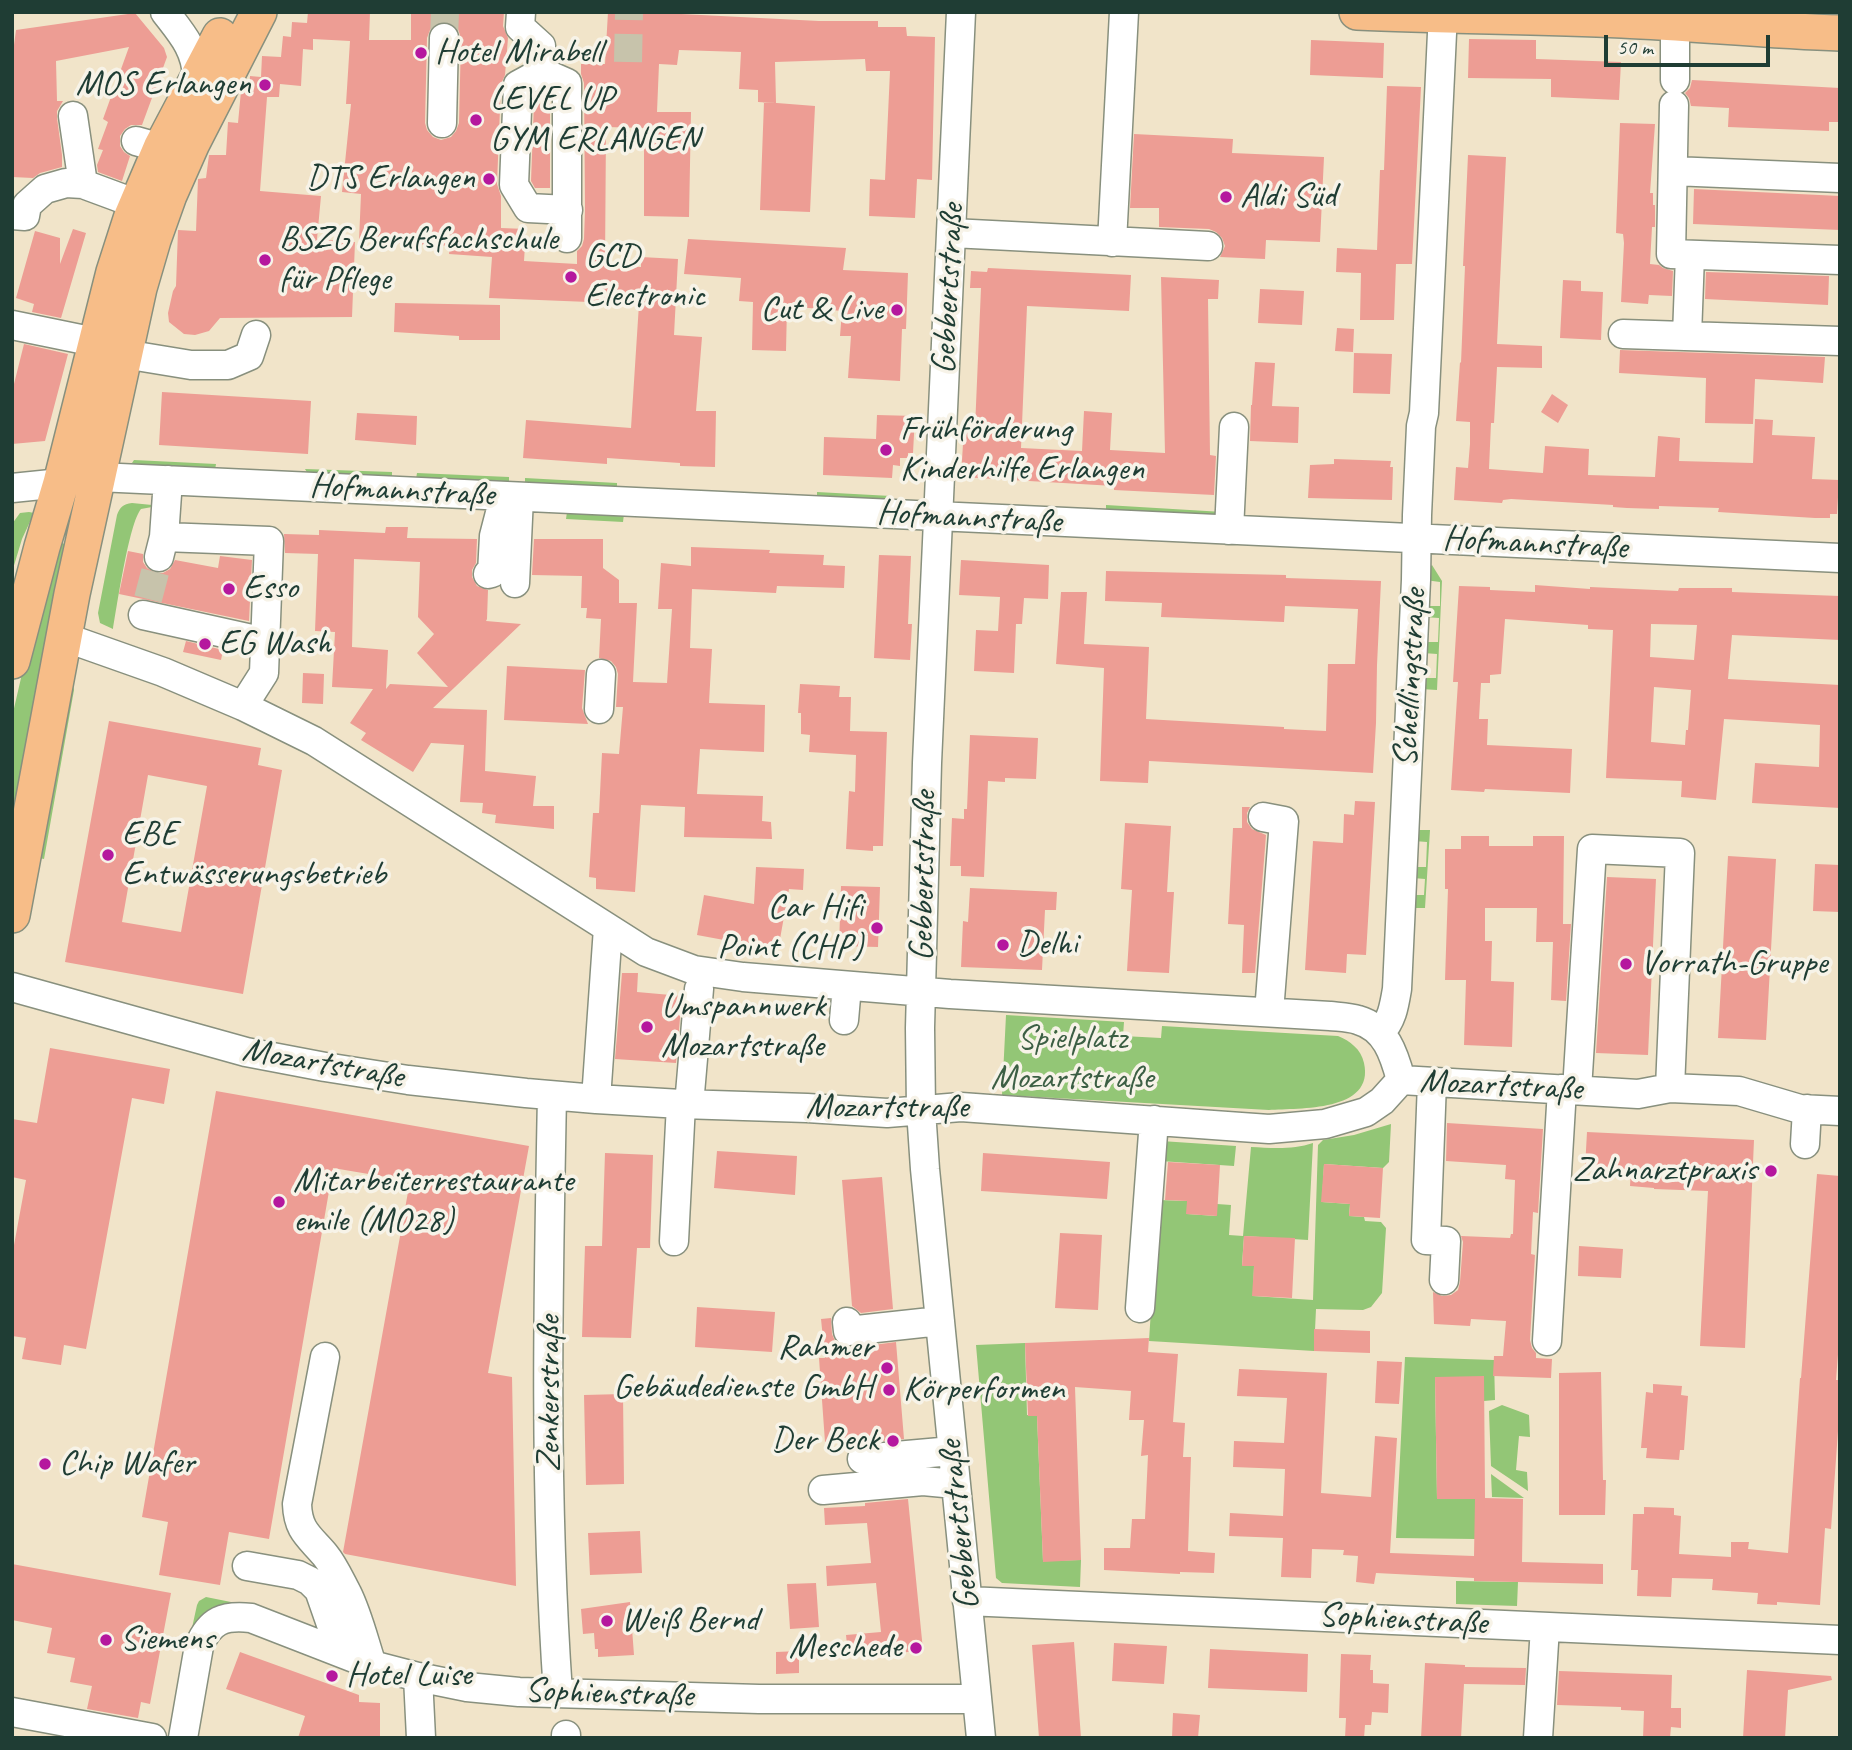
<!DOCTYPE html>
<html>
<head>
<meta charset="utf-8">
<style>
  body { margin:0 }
  #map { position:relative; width:1852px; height:1750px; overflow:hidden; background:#f1e4c9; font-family:Caveat,sans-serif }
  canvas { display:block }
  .frame { position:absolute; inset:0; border:14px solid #1f3d34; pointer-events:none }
  .scale { position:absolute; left:1604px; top:35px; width:166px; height:32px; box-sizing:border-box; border:4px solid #1f3d34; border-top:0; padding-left:9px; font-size:21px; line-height:24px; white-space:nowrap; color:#1f3d34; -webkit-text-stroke:5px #f7f3e8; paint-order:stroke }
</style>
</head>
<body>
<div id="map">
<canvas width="1852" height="1750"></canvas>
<div class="frame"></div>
<div class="scale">50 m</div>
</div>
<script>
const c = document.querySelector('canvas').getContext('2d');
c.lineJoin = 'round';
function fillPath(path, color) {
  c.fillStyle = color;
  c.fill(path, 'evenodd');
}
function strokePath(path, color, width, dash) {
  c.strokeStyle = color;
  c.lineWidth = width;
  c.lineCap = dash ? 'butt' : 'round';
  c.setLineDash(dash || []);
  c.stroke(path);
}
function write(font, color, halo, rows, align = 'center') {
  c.font = font + ' Caveat,sans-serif';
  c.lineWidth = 7;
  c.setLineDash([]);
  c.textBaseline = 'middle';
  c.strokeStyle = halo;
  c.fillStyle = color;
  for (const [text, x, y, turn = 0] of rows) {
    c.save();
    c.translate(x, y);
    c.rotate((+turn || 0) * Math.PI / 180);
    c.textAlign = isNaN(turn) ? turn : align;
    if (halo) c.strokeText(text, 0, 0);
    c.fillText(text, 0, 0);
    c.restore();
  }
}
fillPath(new Path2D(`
  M134,460L216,464L215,470L136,465L132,463Z
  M305,469L392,472V478L308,474Z
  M417,473L509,477V484L416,479Z
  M525,478L617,483V489L525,484Z
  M817,492L891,496L890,502L817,498Z
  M132,503L152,505V507L141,509C129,523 117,606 113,629L100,623L98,613L117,515C120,507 123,504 132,503Z
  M1106,505L1223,512V518L1106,512Z
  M29,512L34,513L22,539L12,572V524L20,513Z
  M567,512L624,514L623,522L566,519Z
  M58,542L65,544L12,852V717L52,544Z
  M1432,565L1442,581L1437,690L1421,689L1422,678H1436L1437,654L1423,653V642H1438L1439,618L1424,617L1425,606H1440V582L1425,580L1427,571Z
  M72,680L74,690L44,859L34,857Z
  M1415,830H1430L1425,908H1412V895H1424L1425,879L1413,878V867H1426L1427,842L1414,841Z
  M1006,1015L1124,1022L1123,1036L1161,1038L1162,1026L1338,1036C1350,1041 1361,1049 1364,1063C1375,1112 1299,1108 1269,1110L1002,1095Z
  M1391,1124L1389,1162L1383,1168L1324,1164L1322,1202L1350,1204L1349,1216L1364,1217L1365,1221L1381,1222L1386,1228L1382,1293L1371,1307L1363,1310L1316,1309L1314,1351L1149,1341L1158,1200L1187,1201V1214L1216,1216L1217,1204L1231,1205L1229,1235L1243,1236L1251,1147C1271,1148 1293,1150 1313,1143L1308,1240L1244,1236L1242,1265L1254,1266L1253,1296L1313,1300L1318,1145L1323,1140L1354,1135Z
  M1161,1141L1236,1146L1234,1166L1160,1161Z
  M1025,1343L1027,1415L1037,1416L1043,1561L1081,1560L1080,1587L1002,1583L996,1578L976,1345Z
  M1405,1357L1494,1360L1495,1400L1484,1401V1377H1435L1437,1499H1475V1539L1396,1538Z
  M1502,1405L1529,1415L1530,1437L1519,1436L1516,1470L1527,1472L1528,1491L1491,1466L1489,1411Z
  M1491,1474L1524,1498L1492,1497Z
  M1456,1581L1518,1582L1517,1606L1456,1604Z
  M206,1597L241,1604L190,1637L197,1605L199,1601Z`), '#93c676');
fillPath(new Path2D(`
  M308,12H370L369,40H411V12H504L503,26L508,38L505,75L501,84L497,184L501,196V228L526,229L524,261L577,264V251L582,246L584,239L585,210L584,83L581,74V64H605L608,12H642L819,21H878V27H906L907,36L935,37L932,180L917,179L915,218L869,216L870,179L885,180L890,71H866L865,59L775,62L776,103L758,102V90L739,89L741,52L679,50L677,65L659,64L657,112H691L689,217L644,216V128L606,127L605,265L641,267V257L678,259L674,335L702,337L696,411H716L715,467L680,466V463L607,458V464L523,458L526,420L631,428L639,304L489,298L492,257L449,254L450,246L359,241L361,194L342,192L351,104H346L350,41L313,39V50L303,49L301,86L280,84L279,97H267L260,191L321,196L317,239L355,242L352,317L220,318L209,331L195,335L184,334L169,322L168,313L173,291L176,286L178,230L196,231L198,179L206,178L209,155H226L228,122L238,123L241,91L249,92L250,76L261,77L262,56L281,57L283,36L291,37L292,22L307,23ZM445,21L452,24L458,29L461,38L459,123L456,131L451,137L441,140L433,137L427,130L425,123L427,38L430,30L435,24Z
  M135,13L164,48L167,57L142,125H131L125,129L120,136V146L124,152L130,156L122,181L98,172L97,165L103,150L98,149L108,122L103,119L129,47L56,61L57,101H63L57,111V118L62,155V167L40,173L33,178L12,177V60L16,30Z
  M1469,39L1536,40V59L1621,62L1619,100L1551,97V79L1468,78Z
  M1311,40L1384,43L1383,78L1310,75Z
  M1692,80L1840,88V122H1829V131L1728,127L1729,108L1691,106L1689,98L1685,93L1690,88Z
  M1387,86L1421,87L1412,264H1396L1394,320H1360L1361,273L1336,272L1337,248L1377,250L1380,170H1384Z
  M764,102L815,106L810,212L760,210Z
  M534,103L550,104V188H535L531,181Z
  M1620,123L1655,124L1650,193H1653V205H1655V227H1652L1650,264L1659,265L1663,268L1673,271L1672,296L1649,295L1648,304L1621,302L1624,243L1623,234L1616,233Z
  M1134,134L1233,139L1232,153L1324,157L1320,242L1266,240L1265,259L1220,257L1225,246L1222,238L1216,232L1209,229L1159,227V208H1130Z
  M1468,155L1506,157L1497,344L1542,346V368L1497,367L1494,423H1491L1489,469L1543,473L1545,446L1589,449L1588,475L1655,477L1658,436L1680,438L1679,461L1753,463L1755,419L1773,420L1772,435L1815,437L1812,479L1839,480L1837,514H1830V518H1815L1718,512L1719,508L1659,506V509L1627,508L1613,507V505L1511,499L1503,500L1502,503L1454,500L1456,467L1468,468L1470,444V422L1456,421L1460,362L1461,363L1465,266H1463Z
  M1694,189L1840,196V230L1693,224Z
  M73,229L86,233L61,318L32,312L34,304L16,298L35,231L60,238V264Z
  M688,239L846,248L843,270L908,273L906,329H902L900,381L848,378L851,336H840L842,311L787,306L786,351L752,350L753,302L739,301L741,278L684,274Z
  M988,268L1131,275L1129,311L1027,306L1021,448L1082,451L1084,411L1112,413L1110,450L1165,453L1161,277L1219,280L1218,299H1208L1210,455L1216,456L1214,495L1114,490V486L961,477L964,427L975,428L981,288H970L971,271L987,272Z
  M1706,272L1829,276L1828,305L1705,299Z
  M1563,280L1581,281V291L1603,292L1601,340L1560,338Z
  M1260,289L1304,291L1302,325L1258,323Z
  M395,303L500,305V340H459V336L394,332Z
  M1337,328L1354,329L1353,352L1335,351Z
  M24,344L68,354L45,441L12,444V392Z
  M1620,350L1825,357L1823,383L1755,379L1753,424L1705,423L1706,378L1619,373Z
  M1354,353L1392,354L1390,394L1353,393Z
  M1255,362L1275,363L1272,406L1299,407L1298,443L1250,441L1251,405H1252Z
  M162,392L311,401L308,454L159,445Z
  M1552,394L1568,405L1558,423L1541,412Z
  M357,413L417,416L416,445L355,440Z
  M877,415L915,416L913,453H908V458H900V466L893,465L892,478L823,475L824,437L876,439Z
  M1334,459L1391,461L1390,467H1393L1392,500L1308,498L1310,465L1334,464Z
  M386,527H408L407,538L477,539L476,563L472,570V577L477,586L488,590L487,619L486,621L521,624L433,708L487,710L485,771L536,776L533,806H554V829L495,823L496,815L482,813L483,803L460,802L464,745L431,743L413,772L361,740L366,733L350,723L373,689L332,687L335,632L315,631L318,554L285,553L284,534L319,535V530L385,533ZM354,559L420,562L418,617L434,634L417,653L448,687L390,684L386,689L388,650L352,647Z
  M534,539H603V568L619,580V603H637L633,682L667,683L672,609H658L661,563L691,566V547L770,550L769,553L824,555L823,565L845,566L844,588L777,586L776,593L692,589L690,648L712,649L709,703L765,705L764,752L700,749L697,794L763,796L762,821L771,822L772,839L684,837L685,807L641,805L635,892L596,889V878L589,877L593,813H599L602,753L619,754L623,707H616L618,674L616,667L611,661L599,658L601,619L586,618L587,608H581L582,576L532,575Z
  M128,551L143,554V562L147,568L156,573H163L170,569L175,560L218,568L220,556L252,560L249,621L119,594Z
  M879,555L911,556L908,624H912L910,660L874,658Z
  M961,560L1049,565L1048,599L1024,598L1022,624H1016L1014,673L974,671L976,630L998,631L1000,597L959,595Z
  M1106,571L1286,575V578L1381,581L1377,665L1376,723L1373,773L1149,761L1148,783L1100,781L1104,668L1056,664L1061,592H1087L1084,644L1149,647L1146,719L1284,727V729L1326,731L1328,664H1355L1358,609L1285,606L1284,622L1161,617L1162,603L1105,601Z
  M1535,585L1590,589V587L1678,591L1679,588H1732V592L1840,596V640L1732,635L1728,679L1840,685V808L1752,803L1755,763L1819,767L1820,725L1724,719L1716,800L1681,797L1682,781L1606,778L1613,630L1588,629V625L1505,619L1501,674L1490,675V683H1481L1479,719H1488L1487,745L1572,749L1570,793L1485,789L1484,792L1451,790L1458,682H1453L1459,586L1490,587V590L1535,592ZM1651,624L1697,625L1694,660L1650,657ZM1654,687L1691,690L1688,730H1686L1685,745L1651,742Z
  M186,641L223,650L221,660L183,652Z
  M507,666L585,670L582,708L588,724L504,720Z
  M303,673L324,674L323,704L302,703Z
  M800,684L840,686L839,697H851L850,731L887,732L883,846H873V851L846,849L849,791L855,792L856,755L809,752L810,735L801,734V713H798Z
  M109,721L261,748L258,765L282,770L243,994L65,962ZM148,775L207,786L181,932L122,922Z
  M970,735L1038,738L1036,779L1005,778V782L988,781L984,877L961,876V866H950L952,818L964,819V809H967Z
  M1355,801L1375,802L1366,955L1347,954L1346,973L1305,970L1313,841L1343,843L1344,814L1354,815Z
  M1242,807H1250L1247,813V822L1252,829L1266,835L1255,973H1242L1244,925L1228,924L1233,828H1242Z
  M1125,823L1171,826L1167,892H1174L1169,973L1127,971L1132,890L1121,889Z
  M1461,836H1489V846H1533V836H1564L1563,924H1571L1566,1001L1551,1000L1553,942H1536L1537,908H1485V941H1492L1491,981L1514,982L1512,1047L1464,1045L1466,980H1445L1448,889H1445V849H1461Z
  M1728,856L1776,859L1766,1040L1718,1038Z
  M1815,864L1840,865V912L1813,911Z
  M756,867L804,869L803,890L789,889L778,950L697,935L704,895L754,904Z
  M1607,877L1656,879L1648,1055L1596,1053Z
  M841,886L880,887L878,947L839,946Z
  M970,888L1057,892L1056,910H1045L1042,970L961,967L963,921L968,922Z
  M622,973H638L637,992L682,996L676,1063L615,1059Z
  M50,1048L170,1069L164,1104L132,1098L86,1349L64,1345L61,1365L22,1359L26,1338L12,1336V1256L26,1180L12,1177V1119L37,1123Z
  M216,1091L529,1146L488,1373L512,1377L516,1586L345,1554L343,1552L410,1181L333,1168L269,1539L229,1532L220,1585L159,1575L168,1522L142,1517Z
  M1447,1123L1543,1129L1538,1213L1533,1212L1531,1254L1535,1255L1530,1340L1532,1348L1536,1353V1358L1552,1359L1551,1378L1493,1376L1494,1356H1503L1506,1321L1471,1319L1470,1326L1434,1324L1433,1292L1442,1296L1451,1295L1458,1290L1460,1282L1463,1242L1461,1236L1510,1238L1511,1234H1513L1515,1180L1505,1179L1506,1165L1446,1161Z
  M1587,1132L1754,1140L1745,1348L1700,1346L1708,1191L1654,1189V1188L1630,1186L1631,1169L1585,1168Z
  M717,1151L797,1156L795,1195L714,1188Z
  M605,1153L653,1155L650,1248H637L631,1338L582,1337L585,1246H602Z
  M983,1153L1110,1162L1107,1199L981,1191Z
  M1168,1162L1220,1165L1217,1216L1186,1214L1187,1201L1165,1200Z
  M1324,1164L1383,1168L1380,1218L1349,1216L1350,1204L1321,1202Z
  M1817,1174L1840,1176V1329L1836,1380H1840V1403L1831,1529L1825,1528L1820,1605L1777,1602V1605L1757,1604L1758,1593L1712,1590L1713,1579L1672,1578L1671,1597L1637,1596L1638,1570H1631L1633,1514H1644V1507L1674,1508V1515L1681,1516L1679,1554L1731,1557V1542H1749L1748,1549L1788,1553L1800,1378H1801Z
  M882,1177L893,1309L861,1313L852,1306L842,1180Z
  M1060,1233L1102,1235L1098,1310L1055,1308Z
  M1244,1236L1295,1238L1292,1298L1252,1296L1254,1266H1242Z
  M1579,1246L1623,1249L1621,1278L1578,1276Z
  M697,1307L775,1312L772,1352L695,1347Z
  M831,1318L832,1334L835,1341L842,1346L850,1348L896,1342L904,1439L859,1443V1440L825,1442L819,1358H825L821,1319Z
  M1314,1329L1370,1331V1353L1314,1351Z
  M1149,1338L1148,1352L1178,1354L1173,1422L1185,1423L1183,1457H1191L1188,1551L1215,1553L1214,1573L1180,1572V1574L1104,1570V1548H1130L1132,1519H1145L1148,1455L1141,1456L1144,1420H1129L1131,1391L1075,1387L1081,1560L1043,1562L1037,1416H1028L1025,1343Z
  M1377,1361L1402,1362L1399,1404L1375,1403Z
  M1239,1369L1327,1373L1321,1493L1371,1497L1375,1436L1397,1438L1390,1553L1474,1556L1475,1499H1437L1435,1377L1484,1376L1485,1498L1523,1499L1522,1562L1603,1564V1584L1474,1581V1578L1376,1573L1374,1584L1356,1582L1358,1556L1343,1555L1344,1550L1312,1549L1311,1578L1281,1577L1283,1538L1229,1536L1230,1513L1283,1516L1285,1469L1233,1467L1234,1441L1284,1443L1287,1398L1237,1396Z
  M1601,1372L1603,1480H1606L1605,1515H1559V1373Z
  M1653,1384L1682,1386L1681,1395L1688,1396L1684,1450H1680L1679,1460L1646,1458L1647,1448H1641L1646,1392L1653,1393Z
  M623,1394L624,1484L586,1485L584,1395Z
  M908,1499L923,1650L884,1655L883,1651L848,1654L846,1635L881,1632L876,1583L827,1586L826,1566L871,1563L867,1523L825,1525L824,1508L865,1506V1503Z
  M640,1531L642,1573L590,1575L588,1533Z
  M12,1564L171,1593L150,1704L141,1702L138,1718L87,1709L92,1686L70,1682L75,1658L47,1653L52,1628L12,1620Z
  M816,1583L819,1627L790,1629L787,1584Z
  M630,1602L634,1655L598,1657V1649H595L594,1633L583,1634L581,1609Z
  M1074,1642L1081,1738H1039L1032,1645Z
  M1114,1643L1167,1646L1164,1684L1112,1681Z
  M1210,1649L1308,1654L1307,1692L1208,1688Z
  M799,1651V1673L776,1674V1652Z
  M240,1652L359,1695V1702L380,1703V1738H298L305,1716L226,1689Z
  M1341,1654L1371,1655L1370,1670H1373V1683L1389,1684L1388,1713L1372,1712L1371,1725H1365L1364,1738H1345L1346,1718H1339Z
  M1425,1663L1465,1665V1667L1526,1668L1525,1685L1464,1684L1461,1738H1421Z
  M1747,1670L1831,1676L1832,1680L1788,1690L1785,1738H1743Z
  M1559,1671L1672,1675L1671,1708H1681V1728L1671,1727L1670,1738H1643L1644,1711L1621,1710V1707L1557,1705Z
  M1173,1713L1200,1715L1198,1738H1172Z`), '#ed9d94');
strokePath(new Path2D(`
  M444,38L445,12
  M628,62L629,12
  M148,599L159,557`), '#c7c3ab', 28, [28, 14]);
const minor = new Path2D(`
  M165,12C182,34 196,49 197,77
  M521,12L520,27L541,46L542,72L518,85L514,185L528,208L568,210
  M961,12L927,763L920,1028L921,1110L925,1169L981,1738
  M542,72L567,83V238
  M1675,80V23
  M1674,105L1671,254L1840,260
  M73,116L83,184
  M442,123L444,38
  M136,141L161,148
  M1673,171L1840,178
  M12,215L25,216L27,205L45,189L66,183L83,184L137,204
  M952,233L1208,246
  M1112,242L1124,12
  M12,325L95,342
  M1623,334L1840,341
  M1687,336L1690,255
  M124,354L191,365H228L249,356L256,335
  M98,477L1840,558
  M12,488L61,483
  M1229,530L1234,427
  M164,537L269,541L264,673L243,706
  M159,557L164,537L168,480
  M488,574L492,573L494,536L501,509L502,496
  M515,583L519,497
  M143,615L265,642
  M64,637L163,672L243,706L314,741L646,952L694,970L743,977L950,994L1330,1016C1339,1017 1349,1017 1358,1020C1386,1028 1394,1054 1401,1080
  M599,709L601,674
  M1263,817L1284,821L1269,1012
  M12,987L246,1052L325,1067L408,1080L526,1093L596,1099L681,1104L807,1108L887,1113L961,1107L1269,1129L1325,1124L1366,1112L1382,1101L1401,1080
  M844,1020L847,986
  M1380,1033C1392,1020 1394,1007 1397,989L1416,580L1417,515L1421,426L1424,413L1443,12
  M1401,1080L1638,1094L1670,1088L1739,1091L1800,1109L1840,1111
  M1432,1082L1426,1240L1446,1241L1444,1280
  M1577,1090L1592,849L1680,853L1670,1088
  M552,1096C548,1294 544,1494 558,1693
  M596,1099L608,928
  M689,1105L699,989
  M1805,1144L1807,1109
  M674,1241L681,1104
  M1140,1308L1154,1120
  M847,1322L848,1331L940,1321
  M1547,1341L1562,1089
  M325,1357L297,1504C298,1531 309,1536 325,1555C334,1566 340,1580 347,1593C358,1615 364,1641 372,1665
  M862,1459L952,1451
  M823,1490L923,1481L955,1484
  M247,1566L298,1575L310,1581L319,1590L341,1653
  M967,1601L1840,1640
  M418,1677L421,1738
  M12,1712L152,1738
  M566,1735V1738
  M183,1738L199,1646C210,1620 224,1615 251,1618L372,1665L418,1677L467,1687L519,1692L759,1699H977
  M1538,1738L1545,1627`);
const major = new Path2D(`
  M1357,12C1445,16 1534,16 1622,20C1695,23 1767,31 1840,33
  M12,661L42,547L61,483L114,272L132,216L161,148L220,36
  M12,915L72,594L139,288L153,240L169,195L192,143L259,12`);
strokePath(minor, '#88907e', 31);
strokePath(major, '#88907e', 38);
strokePath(minor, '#fff', 28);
strokePath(major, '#f7bd88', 35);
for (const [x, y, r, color] of [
  [421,53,7,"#b5179e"],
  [265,85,7,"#b5179e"],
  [476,120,7,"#b5179e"],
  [489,179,7,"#b5179e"],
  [1226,197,7,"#b5179e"],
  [265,260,7,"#b5179e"],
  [571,277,7,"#b5179e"],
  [897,310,7,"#b5179e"],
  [886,450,7,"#b5179e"],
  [229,589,7,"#b5179e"],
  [205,644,7,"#b5179e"],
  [108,855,7,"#b5179e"],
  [877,928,7,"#b5179e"],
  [1003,945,7,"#b5179e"],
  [1626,964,7,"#b5179e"],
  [647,1027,7,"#b5179e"],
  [1771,1171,7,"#b5179e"],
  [279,1202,7,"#b5179e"],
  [887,1368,7,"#b5179e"],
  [889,1390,7,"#b5179e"],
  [893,1441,7,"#b5179e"],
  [45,1464,7,"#b5179e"],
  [607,1621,7,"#b5179e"],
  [106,1640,7,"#b5179e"],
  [916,1648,7,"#b5179e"],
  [332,1676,7,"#b5179e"]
]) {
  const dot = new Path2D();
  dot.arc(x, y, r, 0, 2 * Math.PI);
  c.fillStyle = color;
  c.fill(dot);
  strokePath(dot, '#f7f3e8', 2.5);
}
write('35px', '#1f3d34', '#f7f3e8', [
  ["Hotel Mirabell",435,53],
  ["MOS Erlangen",251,85,"right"],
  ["LEVEL UP",490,100],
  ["GYM ERLANGEN",490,140],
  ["DTS Erlangen",475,179,"right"],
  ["Aldi Süd",1240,197],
  ["BSZG Berufsfachschule",279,240],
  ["für Pflege",279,280],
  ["GCD",585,257],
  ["Electronic",585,297],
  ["Cut & Live",883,310,"right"],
  ["Frühförderung",900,430],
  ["Kinderhilfe Erlangen",900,470],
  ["Esso",243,589],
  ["EG Wash",219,644],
  ["EBE",122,835],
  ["Entwässerungsbetrieb",122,875],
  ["Car Hifi",863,908,"right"],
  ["Point (CHP)",863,948,"right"],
  ["Delhi",1017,945],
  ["Vorrath-Gruppe",1640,964],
  ["Umspannwerk",661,1007],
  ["Mozartstraße",661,1047],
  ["Zahnarztpraxis",1757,1171,"right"],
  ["Mitarbeiterrestaurante",293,1182],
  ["emile (MO28)",293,1222],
  ["Rahmer",873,1348,"right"],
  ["Gebäudedienste GmbH",873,1388,"right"],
  ["Körperformen",903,1390],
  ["Der Beck",879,1441,"right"],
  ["Chip Wafer",59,1464],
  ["Weiß Bernd",621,1621],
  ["Siemens",120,1640],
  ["Meschede",902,1648,"right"],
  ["Hotel Luise",346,1676]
], 'left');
write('35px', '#1f3d34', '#f7f3e8', [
  ["Gebbertstraße",949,289,-87],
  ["Hofmannstraße",402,491,3],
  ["Hofmannstraße",969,518,3],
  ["Hofmannstraße",1535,544,3],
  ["Schellingstraße",1411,678,-87],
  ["Gebbertstraße",924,876,-89],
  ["Mozartstraße",323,1064,10],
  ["Mozartstraße",1501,1086,3],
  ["Mozartstraße",887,1108],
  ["Zenkerstraße",550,1394,-90],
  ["Gebbertstraße",960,1525,-96],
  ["Sophienstraße",1403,1620,3],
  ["Sophienstraße",609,1694,2]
]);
write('35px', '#3c5f44', '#f7f3e8', [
  ["Spielplatz",1072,1039],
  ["Mozartstraße",1072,1079]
]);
</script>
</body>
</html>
